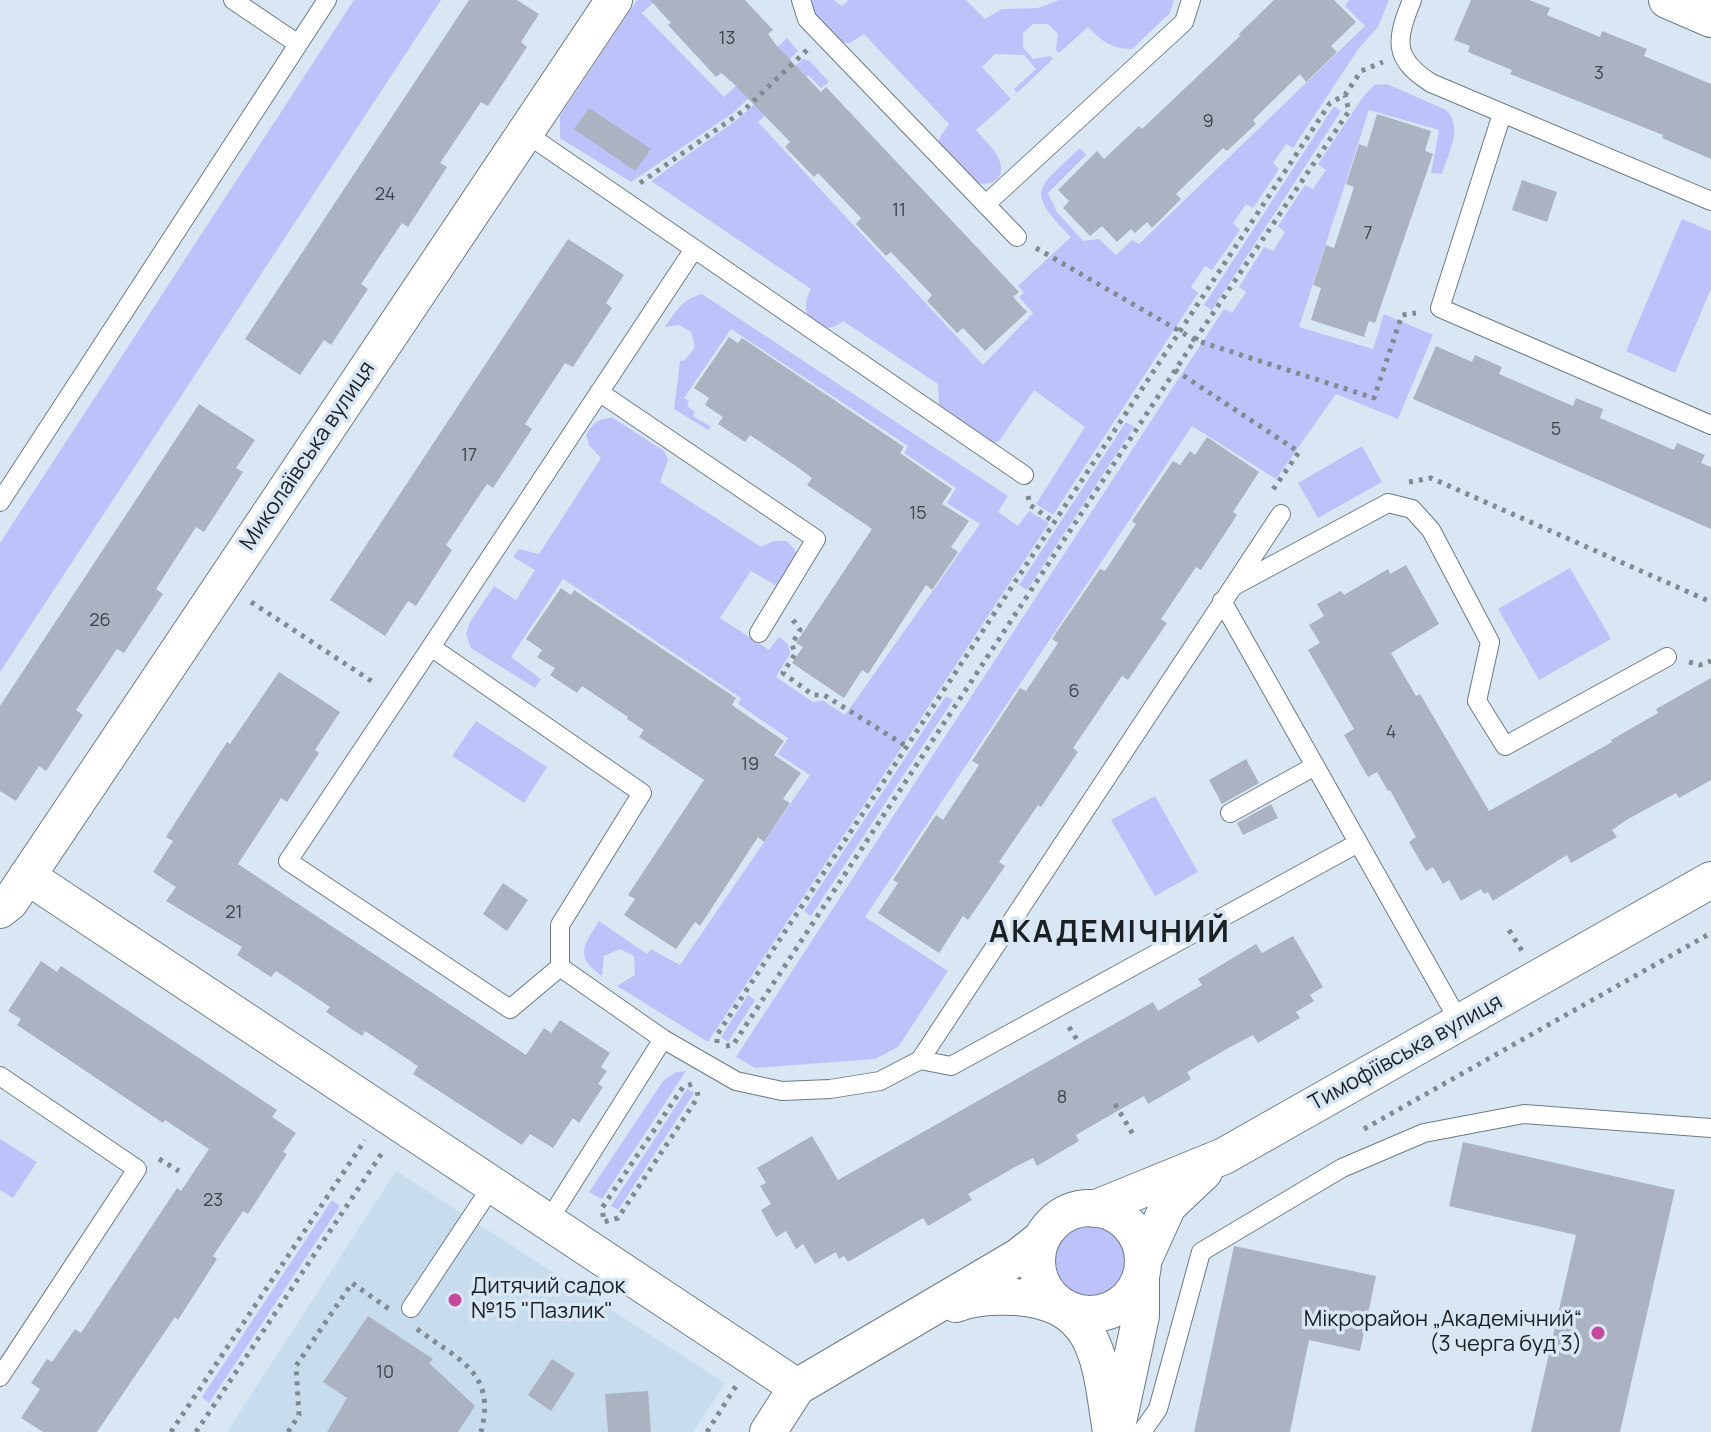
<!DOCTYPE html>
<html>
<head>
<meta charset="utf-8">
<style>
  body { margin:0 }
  canvas { display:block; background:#d8e7f3 }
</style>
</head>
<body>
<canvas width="1711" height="1432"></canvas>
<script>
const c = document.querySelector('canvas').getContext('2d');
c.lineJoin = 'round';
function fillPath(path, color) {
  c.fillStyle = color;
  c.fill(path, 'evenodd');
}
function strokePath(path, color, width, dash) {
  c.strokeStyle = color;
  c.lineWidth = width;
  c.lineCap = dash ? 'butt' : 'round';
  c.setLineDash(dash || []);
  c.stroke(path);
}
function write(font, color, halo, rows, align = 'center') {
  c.font = font + ' Manrope,sans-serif';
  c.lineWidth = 7;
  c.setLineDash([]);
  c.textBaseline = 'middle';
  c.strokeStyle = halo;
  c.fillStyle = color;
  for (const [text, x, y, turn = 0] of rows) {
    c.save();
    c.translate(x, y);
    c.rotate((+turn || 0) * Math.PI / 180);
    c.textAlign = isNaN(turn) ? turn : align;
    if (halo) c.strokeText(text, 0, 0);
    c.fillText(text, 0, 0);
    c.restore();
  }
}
fillPath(new Path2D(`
  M396,1171L725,1383L693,1432H227Z`), '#c7ddee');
fillPath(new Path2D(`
  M354,0H441L0,672V543Z
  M637,0H656L642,13L724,97L787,38L798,51L733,113L631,182L560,138V116Z
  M812,0H834L842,6L849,0H966L985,19L1002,9L1038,8L1059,0H1174L1170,13L1132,49C1110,48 1103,42 1088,27L1059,53L1056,50L1058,34L1048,24H1033L1023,33V47L1033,59L1050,56L1053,59L1017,93L1014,89L1036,69L1024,55L995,54L982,67L1011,99L976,130C985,141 1000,153 1001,167C1003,186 979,187 968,179C957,170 947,155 938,145L940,137L949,124L864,34L850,43L839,42L813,14Z
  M1349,0H1389L1378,27L1359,48L1293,148L1286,144L1273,163L1279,169L1253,208L1246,204L1233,223L1240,230L1212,270L1205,266L1191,287L1198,293L1053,515L1036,504L1085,427L1034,390L999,441L990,444L939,407L938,384L843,321C832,330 824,329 811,324C804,310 804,303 811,289L651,181L738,119L803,59L810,61L829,82L821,88L808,75L758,122L983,365L1033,313L1019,297L1024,293L1018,286L1071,237C1024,190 1037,189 1080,148L1086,155L1048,193L1057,212L1083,241L1099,239L1116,255L1132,240L1139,244L1365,26L1345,6Z
  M1387,84L1446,110C1464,128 1448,153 1442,174L1431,173L1439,130L1369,110L1299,327L1373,349L1384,314L1433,335L1398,419L1336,394L1276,479L1192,426L865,917L948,971L898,1047L875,1059L755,1068L736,1057L1224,309L1232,313L1246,292L1239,287L1264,247L1273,251L1285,232L1278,226L1305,185L1313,189L1326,170L1318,164L1363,97L1374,85Z
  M1334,106L1341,111L1212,310L1204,305Z
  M1682,219L1711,231V289L1675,373L1626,351Z
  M702,294L1008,496L998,512L1018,526L1029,511L1049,523L708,1042L617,986L635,975L634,956L620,949L604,956L602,976C574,956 583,947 599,921L647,954L651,949L680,965L810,775L778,754L788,738L738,704L741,698L563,579L511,657L541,679L535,688L471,648L466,634L470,622L494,586L516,600L535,570L513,557L519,549L539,554L601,458L589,445L586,435C593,423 598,418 613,418L664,451L668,460L660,482L761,547L774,541H787L795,550L798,559L779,587L751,571L720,618L769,650L779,637L788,644L790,654L776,677L813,702L822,700L845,715L980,524L947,503L956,488L904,453L908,446L731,329L684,398L689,401L687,406L695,412L693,416L711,427L708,430L674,409L680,361L685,360L695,347L691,332L679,325L665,327C676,311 682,299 702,294Z
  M1126,422L1134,427L1027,590L1019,585Z
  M1362,446L1382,482L1318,518L1298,483Z
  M1570,568L1611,639L1539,680L1498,609Z
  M946,696L953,700L811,916L804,911Z
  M476,721L547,767L524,803L452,756Z
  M1155,796L1198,872L1155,896L1111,820Z
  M748,995L755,1000L728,1042L721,1037Z
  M686,1071L602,1199L589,1192L663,1081L676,1072Z
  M687,1089L694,1093L618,1210L611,1206Z
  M0,1139L37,1162L13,1198L0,1190Z
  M332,1200L340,1206L209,1403L202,1397Z
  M1050 1261a40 40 0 1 1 80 0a40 40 0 1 1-80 0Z`), '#bec2fb');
fillPath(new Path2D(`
  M469,0H517L539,14L521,42L527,47L488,106L481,102L440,163L447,167L408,227L402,223L361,284L368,289L331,345L324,340L300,375L245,339Z
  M650,0H745L773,30L768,34L776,45L821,92L826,87L1019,292L1013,297L1027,312L985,351L963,328L957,333L927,301L932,295L891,252L886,256L856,224L861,218L818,173L814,177L785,147L790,142L734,84L721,73L716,77L668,25L671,23Z
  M1274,0H1334L1356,22L1331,46L1337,52L1306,82L1300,74L1253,120L1256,124L1227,151L1223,148L1176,194L1181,199L1152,228L1147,222L1135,233L1131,229L1117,242L1102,226L1090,236L1063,208L1069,201L1058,190L1097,151L1104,159L1139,126L1142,129L1240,36L1239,34Z
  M1471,0H1529L1550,8L1547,15L1600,37L1602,31L1647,49L1644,56L1711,84V159L1662,138L1663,135L1510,74L1512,70L1468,52L1470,46L1454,40Z
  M589,108L651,149L635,171L574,129Z
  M1377,114L1431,131L1425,151L1433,154L1375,323L1369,321L1364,337L1311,320L1321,288L1313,285L1326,245L1334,248L1354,187L1346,184L1359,144L1367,147Z
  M1522,180L1557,192L1547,222L1512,210Z
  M568,239L624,275L606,303L612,308L573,367L565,363L525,424L532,429L493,488L487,484L446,545L452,550L416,606L408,601L385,636L330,600Z
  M729,337L738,343L742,338L904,447L900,453L952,489L942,504L969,521L951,547L958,552L932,590L926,585L868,674L862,670L844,698L792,663L803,647L796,643L872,529L807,485L812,478L796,466L750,435L745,442L718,424L723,417L705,405L709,398L694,388Z
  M1436,346L1472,362L1475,355L1502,367L1499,374L1573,406L1576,398L1603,409L1600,418L1674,450L1677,443L1705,455L1701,463L1711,467V529L1413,399Z
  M199,404L255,440L236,468L243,472L204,532L196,527L156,589L163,594L124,653L117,649L76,710L83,715L46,771L39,766L16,801L0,791V706Z
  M1207,437L1259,472L1233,512L1237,515L1201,570L1196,567L1161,619L1167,623L1128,680L1122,676L1073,748L1078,752L1041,807L1038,805L999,862L1005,866L986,894L968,920L963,916L939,953L878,913L898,883L893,880L936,815L943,820L979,765L972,761L1020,688L1026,691L1058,643L1052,639L1100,569L1105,571L1136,524L1132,521L1173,461L1180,465L1190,451L1195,455Z
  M1406,565L1439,624L1391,653L1416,696L1420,694L1489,811L1612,742L1611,740L1658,713L1656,709L1711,678V780L1679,798L1676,793L1628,819L1612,830L1617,837L1571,863L1567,855L1493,901L1488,892L1484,894L1481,889L1461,901L1449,880L1443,884L1433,867L1426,871L1409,842L1416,837L1390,790L1388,791L1377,772L1368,777L1344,735L1354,729L1308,650L1320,643L1309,625L1324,616L1317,604L1341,591L1344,595L1388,569L1390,574Z
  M561,588L571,595L574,590L736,698L732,705L784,741L774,755L801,773L783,799L790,803L764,842L758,837L700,926L695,922L676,949L624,915L635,899L628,895L704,780L639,737L644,730L627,719L628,717L582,686L577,693L550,675L555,668L537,657L542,650L526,639Z
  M279,672L340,712L315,750L319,753L287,802L281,798L238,864L526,1055L544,1028L551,1033L560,1020L610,1053L601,1067L607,1071L598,1084L603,1087L579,1123L573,1118L553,1148L530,1134L522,1145L413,1074L418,1066L365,1031L362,1036L326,1012L330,1007L276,971L271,977L237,955L242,947L166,901L176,887L153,872L173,841L166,837L227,742L230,744Z
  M1246,759L1259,783L1222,804L1209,780Z
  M1271,804L1278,818L1243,835L1237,823Z
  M503,883L528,900L507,931L483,914Z
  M1293,936L1323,987L1310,995L1314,1001L1296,1012L1300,1018L1258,1043L1253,1035L1232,1046L1187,1072L1191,1079L1148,1104L1144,1096L1126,1106L1076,1135L1079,1141L1037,1166L1033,1158L1015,1167L968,1194L972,1200L928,1226L923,1218L848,1262L844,1256L839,1259L836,1252L815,1264L803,1244L796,1249L786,1231L776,1237L761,1210L771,1204L760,1186L766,1183L757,1168L812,1136L838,1180L1153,1002L1158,1011L1202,985L1198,979L1256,944L1262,953Z
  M41,961L57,972L61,966L277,1110L272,1117L296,1133L283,1152L287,1154L248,1214L243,1211L213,1256L217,1259L178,1320L175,1317L97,1432H43L21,1418L40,1389L31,1383L47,1359L52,1362L75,1329L81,1333L177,1188L181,1191L209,1149L165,1120L163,1123L17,1025L21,1019L8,1011Z
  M1463,1142L1675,1190L1620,1432H1531L1576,1235L1449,1206Z
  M1234,1246L1376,1276L1360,1351L1309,1340L1290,1432H1194Z
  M368,1316L433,1359L429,1363L475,1406L458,1432H327L347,1398L323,1382Z
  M552,1359L575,1374L551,1411L528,1395Z
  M648,1391L651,1432H608L605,1394Z`), '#abb3c2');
const service = new Path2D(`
  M233,0L298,44
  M801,0L807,19L1017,237
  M1412,0C1396,40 1392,58 1431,83L1711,201
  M1502,114L1440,308L1711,425
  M524,132L1024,475
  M986,204L1184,22L1191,0
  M694,249L431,647L642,793L560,925V967L663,1039L736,1081L782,1091L830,1089L880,1081L920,1060L1281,514
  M599,392L816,539L759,633
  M0,502L327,0
  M1234,586L1388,503L1412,509L1431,530L1490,642L1477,701L1505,746L1667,657
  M1222,601L1460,1023
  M431,647L288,861L510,1009L560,967
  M1230,813L1315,766
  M920,1060L951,1066L1358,843
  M0,1076L137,1169L0,1377
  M547,1223L663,1039
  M411,1308L492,1186
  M1142,1432L1158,1409L1201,1252L1342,1168L1424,1133L1524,1114L1711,1128`);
const minor = new Path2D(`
  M1667,0L1711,19
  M27,876L797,1387
  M0,910L10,902L614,0
  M1037 1261a53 53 0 1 1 106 0a53 53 0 1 1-106 0Z
  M1094,1209L1224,1156L1711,880
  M1143,1261L1168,1206L1204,1172
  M956,1304C975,1296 996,1296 1016,1297C1101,1303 1100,1365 1111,1432
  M1117,1427L1141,1316V1277
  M768,1432L797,1387L1018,1257L1042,1238`);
strokePath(service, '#6d7a85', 20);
strokePath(minor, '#6d7a85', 38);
strokePath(new Path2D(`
  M640,183L743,111L807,50
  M1036,248L1195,340L1374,398L1402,315L1416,313
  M1175,370L1299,452L1272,491
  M1409,482L1431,478L1711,602
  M1028,496L1030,505L1054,522
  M251,602L376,684
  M793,620L800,630L792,644L795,654L783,673L813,695H824L906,746
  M1689,662L1700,665L1711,661
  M1509,930L1522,951
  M1069,1027L1079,1043
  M717,1043V1035L1330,103L1345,95L1361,71L1383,62
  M726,1046L733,1045L1195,340L1349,111L1345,95
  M692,1084L683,1087L602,1208L604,1222L618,1218L698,1097L697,1087
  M1115,1104L1134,1136
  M1364,1129L1711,933
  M159,1159L179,1171
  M417,1329C458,1360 497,1372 481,1432
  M171,1432L365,1140
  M196,1432L384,1150
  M288,1432L299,1415L296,1366L352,1283L389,1309
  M707,1432L736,1386`), '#808a93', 5, [4, 6]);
strokePath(service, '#fff', 18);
strokePath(minor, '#fff', 36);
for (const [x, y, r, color] of [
  [455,1300,8,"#c2499c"],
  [1598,1333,8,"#c2499c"]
]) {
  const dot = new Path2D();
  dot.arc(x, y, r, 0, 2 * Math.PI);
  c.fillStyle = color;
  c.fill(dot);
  strokePath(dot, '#d8e7f3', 3);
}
write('18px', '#3f454c', null, [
  ["13",727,39],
  ["3",1599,74],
  ["9",1208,122],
  ["24",385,195],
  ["11",899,211],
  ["7",1368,234],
  ["5",1556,430],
  ["17",469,456],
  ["15",918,514],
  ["26",100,621],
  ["6",1074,692],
  ["4",1391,733],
  ["19",750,765],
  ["21",234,913],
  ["8",1062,1098],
  ["23",213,1201],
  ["10",385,1373]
]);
write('22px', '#1b2024', '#d8e7f3', [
  ["Миколаївська вулиця",308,456,-56],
  ["Тимофіївська вулиця",1406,1053,-29]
]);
write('22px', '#1b2024', '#d8e7f3', [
  ["Дитячий садок",471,1287],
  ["№15 \"Пазлик\"",471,1312],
  ["Мікрорайон „Академічний“",1582,1320,"right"],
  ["(3 черга буд 3)",1582,1345,"right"]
], 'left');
c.letterSpacing = '2px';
write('bold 30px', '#1b2024', '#d8e7f3', [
  ["АКАДЕМІЧНИЙ",1110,934]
]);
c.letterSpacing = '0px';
</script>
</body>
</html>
